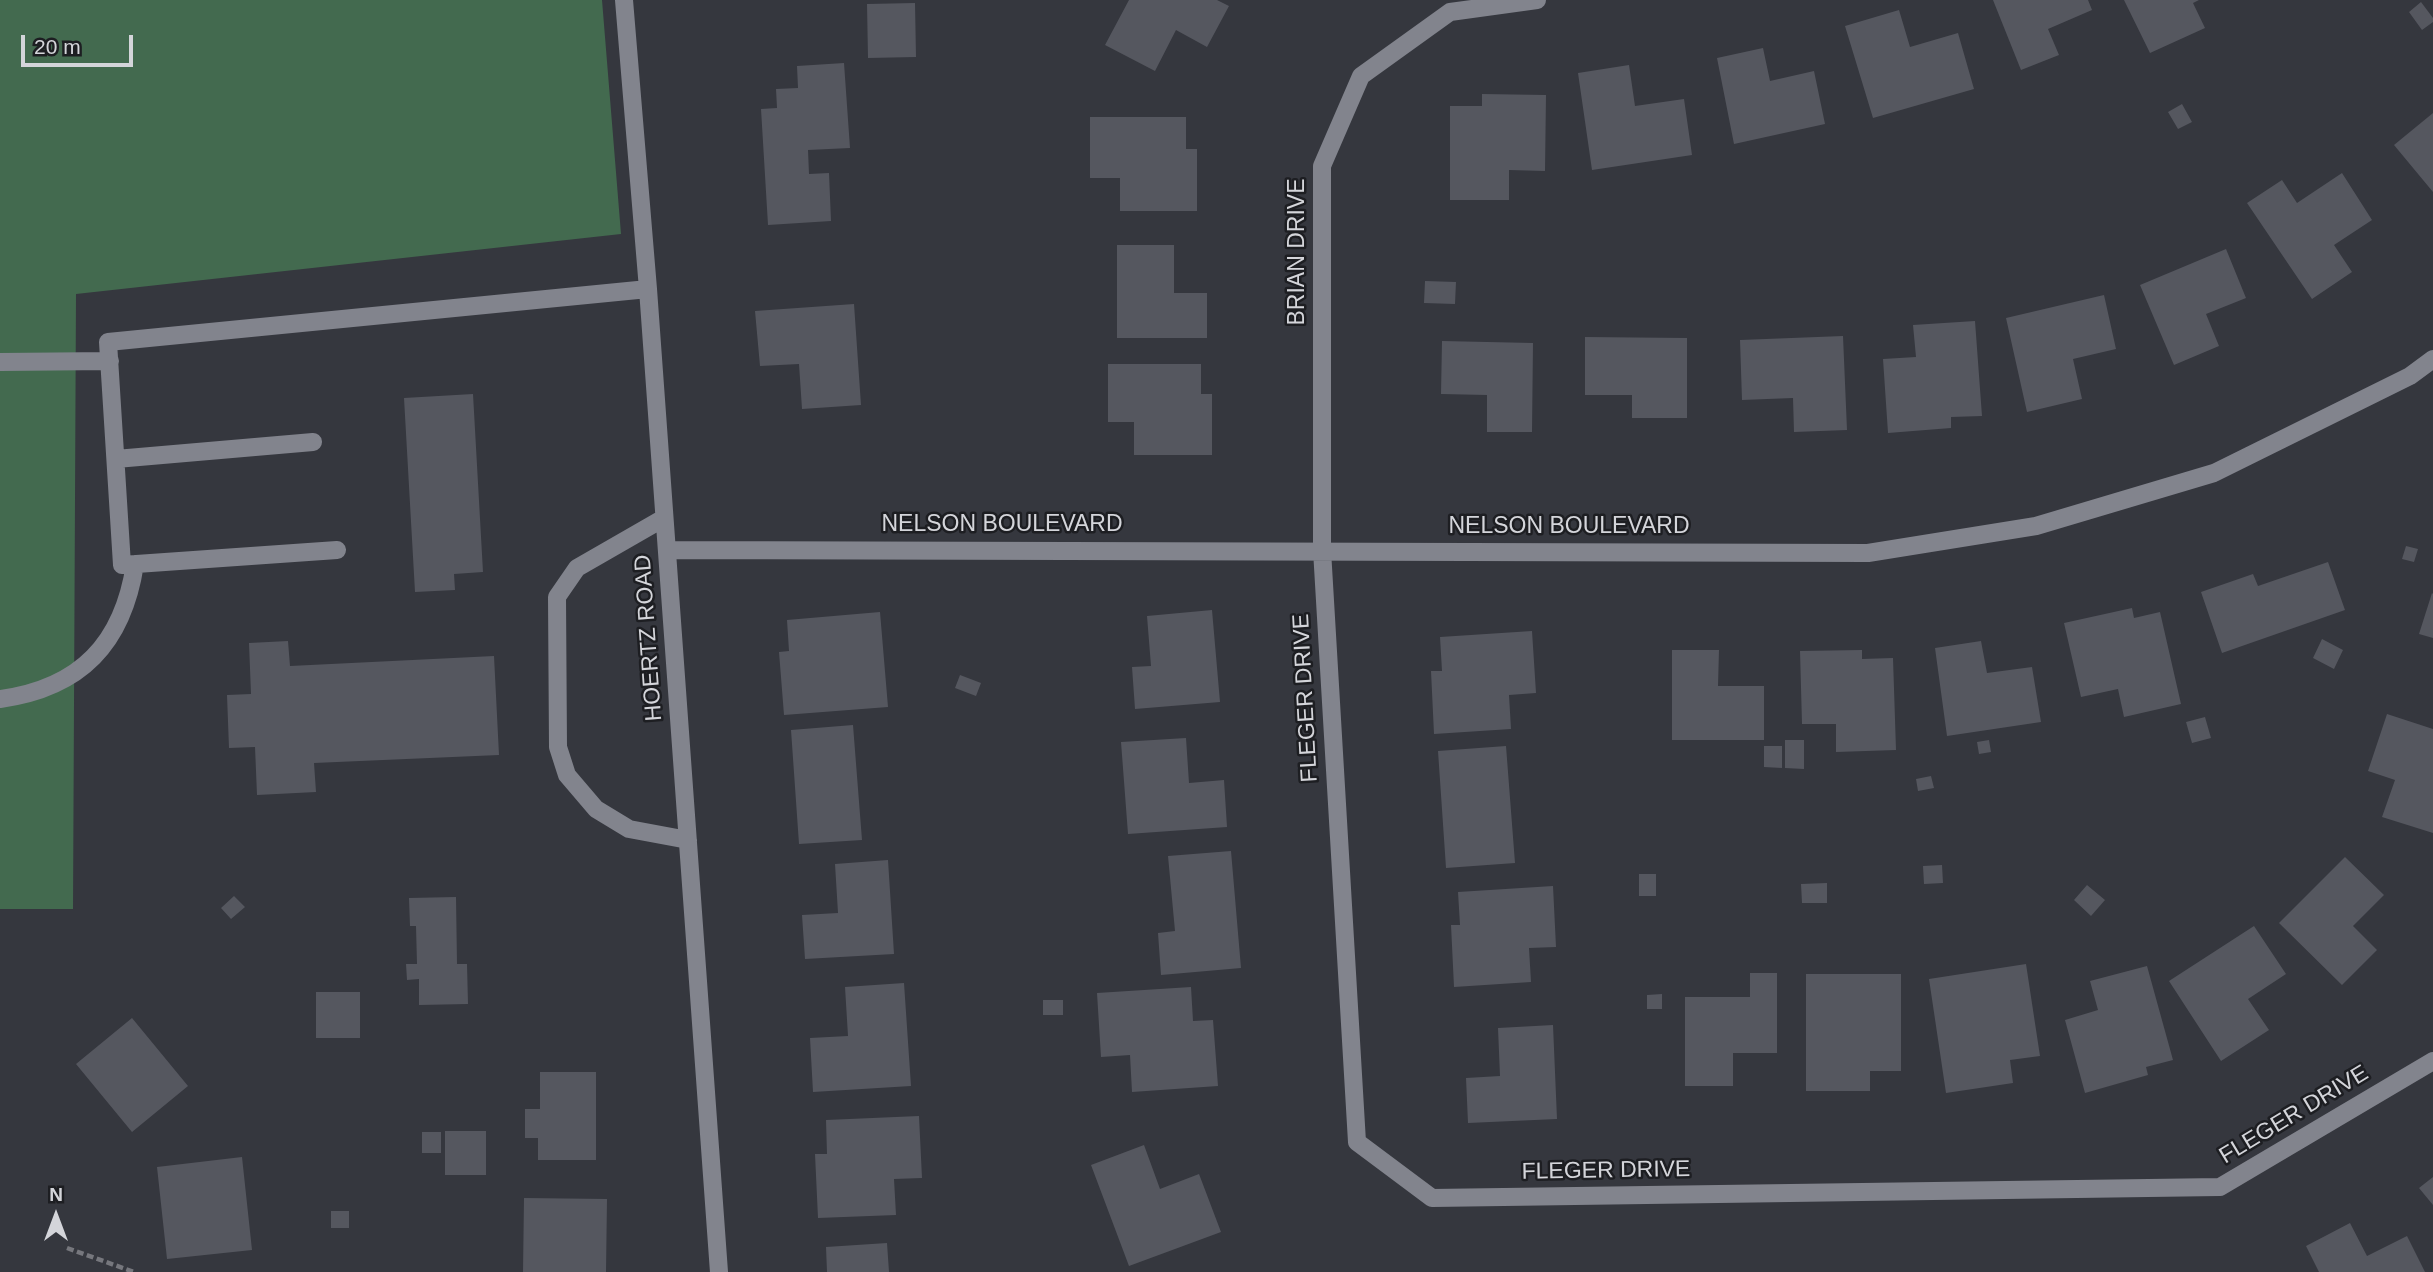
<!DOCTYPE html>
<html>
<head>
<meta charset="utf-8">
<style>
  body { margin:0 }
  #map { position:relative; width:2433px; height:1272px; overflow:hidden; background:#35373e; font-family:Arial,sans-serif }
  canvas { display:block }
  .north { position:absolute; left:21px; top:1181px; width:70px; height:70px; -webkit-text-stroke:5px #1d1e22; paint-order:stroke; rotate:0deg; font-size:19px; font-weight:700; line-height:28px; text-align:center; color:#d4d5da }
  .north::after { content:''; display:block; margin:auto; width:24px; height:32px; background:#d4d5da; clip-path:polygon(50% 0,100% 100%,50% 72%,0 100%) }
  .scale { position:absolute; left:21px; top:35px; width:112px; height:32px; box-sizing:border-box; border:4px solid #d4d5da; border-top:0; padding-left:9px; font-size:21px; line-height:24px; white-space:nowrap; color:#d4d5da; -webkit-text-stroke:5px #1d1e22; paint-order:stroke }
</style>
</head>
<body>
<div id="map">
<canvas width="2433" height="1272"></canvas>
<div class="north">N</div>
<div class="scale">20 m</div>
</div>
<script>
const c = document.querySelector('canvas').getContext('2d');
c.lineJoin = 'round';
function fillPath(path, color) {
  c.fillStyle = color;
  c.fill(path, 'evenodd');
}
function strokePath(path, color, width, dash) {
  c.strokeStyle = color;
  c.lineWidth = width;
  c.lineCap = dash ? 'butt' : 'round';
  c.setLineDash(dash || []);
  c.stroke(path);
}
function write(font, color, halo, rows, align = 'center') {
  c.font = font + ' Arial,sans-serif';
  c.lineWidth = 5;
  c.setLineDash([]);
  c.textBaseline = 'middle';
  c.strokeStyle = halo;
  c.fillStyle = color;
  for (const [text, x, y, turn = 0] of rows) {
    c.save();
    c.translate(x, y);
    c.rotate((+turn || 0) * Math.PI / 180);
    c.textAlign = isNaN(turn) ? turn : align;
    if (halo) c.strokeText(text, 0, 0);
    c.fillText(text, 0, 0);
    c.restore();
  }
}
fillPath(new Path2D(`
  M0,0H602L621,234L76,294L73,909H0Z`), '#436a4f');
fillPath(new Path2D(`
  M1129,0H1217L1229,6L1207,47L1176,30L1155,71L1105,45Z
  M1993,0H2088L2092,10L2048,29L2059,55L2021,70Z
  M2124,0H2199L2193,3L2205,28L2150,53Z
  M2421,2L2433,18V22L2422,30L2409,12Z
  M915,3L916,57L868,58L867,4Z
  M1899,10L1910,47L1958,33L1974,89L1873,118L1845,26Z
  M1763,48L1770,81L1814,71L1825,124L1734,144L1717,58Z
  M844,63L850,148L808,150L809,174L829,173L831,221L768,225L761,109L777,108L776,89L798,88L797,66Z
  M1629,65L1635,106L1684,99L1692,155L1592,170L1578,73Z
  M1482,94L1546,95L1545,171L1509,170V200H1450V106H1482Z
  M2182,104L2192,122L2178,129L2168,112Z
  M2433,113V192L2394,145Z
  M1090,117H1186V149H1197V211H1120V178H1090Z
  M2342,173L2372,220L2334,245L2352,272L2312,299L2247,203L2282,180L2297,203Z
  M1117,245H1174V293H1207V338H1117Z
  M2226,249L2246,298L2206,314L2219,346L2174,365L2140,285Z
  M1425,281L1456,282L1455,304L1424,303Z
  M2104,295L2116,349L2073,359L2082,399L2027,412L2006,318Z
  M854,304L861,405L802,409L799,364L760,366L755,311Z
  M1975,321L1982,416L1951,417V428L1888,433L1883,359L1916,357L1913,325Z
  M1843,336L1847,430L1794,432L1793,398L1742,400L1740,340Z
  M1585,337L1687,338V418H1632V395H1585Z
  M1442,341L1533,343L1532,432H1487V395L1441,394Z
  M1108,364H1201V394H1212V455H1134V422H1108Z
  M473,394L483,572L454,574L455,590L415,592L404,398Z
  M2406,546L2418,549L2414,562L2402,559Z
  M2328,562L2345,610L2222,653L2201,592L2253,574L2258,586Z
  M2432,593L2433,594V638L2419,634Z
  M2132,608L2134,618L2160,612L2181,704L2124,717L2118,689L2081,697L2064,623Z
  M1212,610L1220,702L1135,709L1132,667L1151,666L1147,616Z
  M880,612L888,707L784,715L779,652L789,651L787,620Z
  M1532,631L1536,693L1509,695L1511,729L1434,734L1431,671H1442L1440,637Z
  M2322,639L2343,650L2334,669L2313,658Z
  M288,641L290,666L494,656L499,755L314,763L316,792L257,795L255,747L229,748L227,695L251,694L249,643Z
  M1981,641L1987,673L2032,667L2041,722L1947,736L1935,648Z
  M1672,650H1719L1718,686H1764V740H1672Z
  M1862,650V659L1893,658L1896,750L1836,752V724H1802L1800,651Z
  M960,675L981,683L976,696L955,688Z
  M2387,714L2433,729V833L2382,817L2395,780L2368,771Z
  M2205,717L2211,738L2192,743L2186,722Z
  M853,725L862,840L799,844L791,730Z
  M1186,738L1189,783L1224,780L1227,827L1128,834L1121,742Z
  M1785,740H1804V769L1785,768Z
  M1989,740L1991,752L1979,754L1977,742Z
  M1506,746L1515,863L1446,868L1438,751Z
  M1764,746H1782V768L1764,767Z
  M1931,776L1934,788L1918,791L1916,779Z
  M1231,851L1241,968L1161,975L1158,933L1175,931L1168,856Z
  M2345,857L2384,895L2353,926L2377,950L2342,985L2279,923Z
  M888,860L894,954L805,959L802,915L838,913L835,864Z
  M1942,865L1943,883L1924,884L1923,866Z
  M1639,874H1656V896H1639Z
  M1827,883V903H1802L1801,884Z
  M2087,885L2105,900L2091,916L2074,900Z
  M1553,886L1556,947L1529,948L1531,982L1454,987L1451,925H1460L1458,892Z
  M234,896L245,907L231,919L221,908Z
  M456,897L457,964H467L468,1004L419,1005V979L407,980L406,964H417L416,926H410L409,898Z
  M2254,926L2286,974L2248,999L2269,1030L2221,1061L2169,981Z
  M2026,964L2040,1056L2010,1060L2013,1083L1946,1093L1929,979Z
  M2147,966L2173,1060L2146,1067L2148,1075L2085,1093L2065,1020L2098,1010L2090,981Z
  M1750,973H1777V1053H1733V1086H1685V997H1750Z
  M1806,974H1901V1071H1870V1091H1806Z
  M904,983L911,1086L813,1092L810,1038L848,1036L845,987Z
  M1191,987L1193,1021L1213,1020L1218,1086L1132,1092L1130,1055L1101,1057L1097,993Z
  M316,992H360V1038H316Z
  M1662,994V1009H1647V995Z
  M1043,1000H1063V1015H1043Z
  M132,1018L188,1086L132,1132L76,1064Z
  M1553,1025L1557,1119L1468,1123L1466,1078L1500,1076L1498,1028Z
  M540,1072H596V1160H538V1138H525V1109H540Z
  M919,1116L922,1178L894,1179L896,1215L818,1218L815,1154H827L826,1120Z
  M445,1131H486V1175H445Z
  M422,1132H441V1153H422Z
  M1144,1145L1160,1189L1199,1174L1221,1232L1129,1266L1091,1165Z
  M242,1157L252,1250L167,1259L157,1167Z
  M2433,1177V1205L2419,1188Z
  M524,1198L607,1199L606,1272H523Z
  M331,1211H349V1228H331Z
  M2350,1223L2367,1256L2407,1236L2425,1272H2319L2306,1246Z
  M887,1243L889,1272H827L826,1247Z`), '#55575f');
strokePath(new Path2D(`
  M67,1248L134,1272`), '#76777d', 4.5, [7, 3.5]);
strokePath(new Path2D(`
  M624,0L648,289L719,1272
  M1537,0L1450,12L1361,76L1322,166V550L1357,1142L1432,1198L2220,1187L2433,1061
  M0,362L110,361
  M116,459L313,442
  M664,518L577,568L557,597L558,747L567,775L596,809L629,829L688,840
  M337,550L122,565L108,342L648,289
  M667,550L1868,553L2036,526L2214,473L2410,376L2433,359
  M0,699C81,688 123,643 135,564`), '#82848d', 18);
write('23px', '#d4d5da', '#1d1e22', [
  ["BRIAN DRIVE",1298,252,-90],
  ["NELSON BOULEVARD",1002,525],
  ["NELSON BOULEVARD",1569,527],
  ["HOERTZ ROAD",649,638,-94],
  ["FLEGER DRIVE",1306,698,-93],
  ["FLEGER DRIVE",2294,1115,-31],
  ["FLEGER DRIVE",1606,1171,-1]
]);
</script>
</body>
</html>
